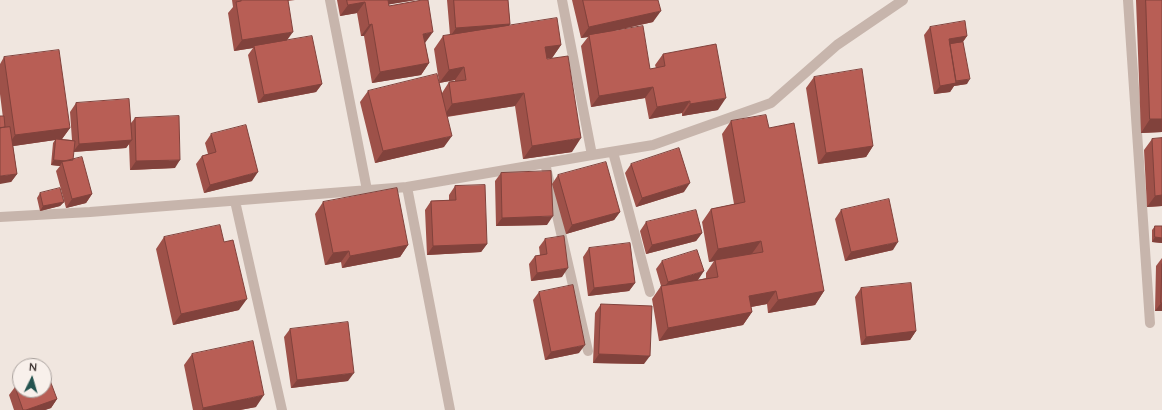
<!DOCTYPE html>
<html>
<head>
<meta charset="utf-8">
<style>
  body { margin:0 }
  #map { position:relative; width:1162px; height:410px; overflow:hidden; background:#f0e6df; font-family:Quicksand,sans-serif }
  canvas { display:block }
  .north { position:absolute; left:12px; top:358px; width:40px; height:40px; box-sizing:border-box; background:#f8f0eb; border:1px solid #aaa29e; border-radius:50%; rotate:5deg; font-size:11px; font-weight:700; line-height:16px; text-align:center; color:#362c2a }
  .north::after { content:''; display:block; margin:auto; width:14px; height:18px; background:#24534f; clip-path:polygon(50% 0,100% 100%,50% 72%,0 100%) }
</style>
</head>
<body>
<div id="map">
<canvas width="1162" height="410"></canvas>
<div class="north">N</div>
</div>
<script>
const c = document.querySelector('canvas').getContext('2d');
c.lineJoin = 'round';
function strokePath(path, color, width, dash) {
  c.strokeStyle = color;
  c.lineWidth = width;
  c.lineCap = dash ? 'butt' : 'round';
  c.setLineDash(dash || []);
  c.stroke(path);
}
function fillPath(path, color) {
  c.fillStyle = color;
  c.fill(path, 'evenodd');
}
strokePath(new Path2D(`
  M330,0L367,190
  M562,0L592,155
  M1128,0L1150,323
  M613,152L650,292
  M545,163L588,351
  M407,187L450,410
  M235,201L282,410
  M0,217L90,212L407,187L592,155L653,145L771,103L837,45L903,0`), '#c7b5ac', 10);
fillPath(new Path2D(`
  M232,0H295L288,1L287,40L322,84L316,92L258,103L248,55L253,48L234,51L228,13L233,7Z
  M337,0H416L389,4V6L425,43L429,63L421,75L372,83L364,36H361L357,13L340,16Z
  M447,0H508L510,24L509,26L561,45L552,58H547L572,152L523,159L515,106L447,117L444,147L375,163L360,102L368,91L439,82L434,49L443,36L450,35ZM455,80V81L449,82L442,93L439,83Z
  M572,0H658L653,22L614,31L650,69L656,68L655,65L663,54L718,110L682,116V113L649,119L645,98L591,107L581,46L588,37L581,38Z
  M1136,0H1162V132L1141,133Z
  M930,27L967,36L963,42L967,84L954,86L950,92L934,94L924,35Z
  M4,57L70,128L62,139L72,140L70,112L76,103L131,123L135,118L175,168L130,170L129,144L126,148L73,152V160L92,194L86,203L66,208L56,171L60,166L51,165L53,143L55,140L13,146L17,174L11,182L0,94V64Z
  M814,77L873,146L866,157L818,164L806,88Z
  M731,121L769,128L824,291L815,305L768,313L767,304L751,307L752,312L743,325L659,341L652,299L661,286L656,269L662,261L698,280L706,278V273L714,261L709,262L702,222L711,209L734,204L722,134Z
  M211,134L252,181L204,193L196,164L202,156L208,154L205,143Z
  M1162,138V206L1147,207L1144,150L1152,139Z
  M631,164L684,192L636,207L625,173Z
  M501,173L547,225L496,226L495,181Z
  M558,175L620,212L614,220L566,234L552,184Z
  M455,186L487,244L481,252L427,255L425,210L431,201L449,200V195Z
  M40,193L64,202L60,206L40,211L37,198Z
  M323,202L408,245L400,257L342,268L341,262L325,265L315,214Z
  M841,210L893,250L845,261L835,219Z
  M646,222L702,233L696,241L646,254L640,231Z
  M1155,226H1162V243L1152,242V230Z
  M164,237L224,242L239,310L173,325L156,249Z
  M545,239L562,277L531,281L529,264L535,256L540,255L539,247Z
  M589,248L635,283L629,291L588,296L583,257Z
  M1162,258V311H1155L1156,266Z
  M861,288L916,331L910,340L861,345L855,297Z
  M539,292L579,353L545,360L533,300Z
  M601,304L644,364L593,363L595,313Z
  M290,329L348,381L291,388L284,337Z
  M192,354L256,407L240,410H193L184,365Z
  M15,387L57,399L51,408L45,410H14L9,395Z`), '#9e5149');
fillPath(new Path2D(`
  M384,0H416L380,6Z
  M365,2L357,13L340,16L348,5Z
  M661,11L653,22L589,36V35L588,37L581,38L589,27Z
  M372,24L364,36H361L369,25Z
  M510,24L504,33L450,37L456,28Z
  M293,32L285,43L254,46L253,48L234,51L242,40Z
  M433,32L425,43L416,45L423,34Z
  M967,36L961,44L948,47L949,39Z
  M561,45L552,58L536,60L545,47Z
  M429,63L421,75L372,83L380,72Z
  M464,67L455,80L439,83L449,70Z
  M970,79L967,84L954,86L950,92L934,94L940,86L955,82Z
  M322,84L316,92L258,103L264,95Z
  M653,87L645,98L591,107L599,96Z
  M524,93L515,106L443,117L452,104Z
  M726,98L718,110L682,116L690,104Z
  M690,101L682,113L649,119L657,107Z
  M1150,119H1162V132L1141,133Z
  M70,128L62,139H56L55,140L7,147L15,135Z
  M452,136L444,147L375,163L383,151Z
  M581,138L572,152L523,159L532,146Z
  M132,140L126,148L73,152L79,144Z
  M873,146L866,157L818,164L826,153Z
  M54,160L72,162H62L60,166L51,165Z
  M180,160L175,168L130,170L136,161Z
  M258,172L252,181L204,193L210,185Z
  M17,174L11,182L0,184V176Z
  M690,183L684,192L636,207L642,198Z
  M92,194L86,203L66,208L72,199Z
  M1162,195V206L1147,207L1155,196Z
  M64,202L60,206L40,211L43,206Z
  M620,212L614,220L566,234L572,225Z
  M553,216L547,225L496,226L502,218Z
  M702,233L696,241L646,254L652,245Z
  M1155,237L1162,238V243L1152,242Z
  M761,241L751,255L709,262L718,249Z
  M898,242L893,250L845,261L851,252Z
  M487,244L481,252L427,255L433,246Z
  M408,245L400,257L342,268L350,256Z
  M349,251L341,262L325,265L333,253Z
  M568,268L562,277L531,281L537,273Z
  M704,271L698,280L662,290L668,282Z
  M635,283L629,291L588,296L594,288Z
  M776,291L767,304L740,309L749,296Z
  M824,291L815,305L768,313L778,300Z
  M247,299L239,310L173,325L181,314Z
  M1161,303H1162V311H1155Z
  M752,312L743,325L659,341L668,328Z
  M916,331L910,340L861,345L866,337Z
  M585,345L579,353L545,360L551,352Z
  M599,354L650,356L644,364L593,363Z
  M354,373L348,381L291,388L297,380Z
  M264,395L256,407L240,410H202L203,408Z
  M57,399L51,408L45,410H26Z`), '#81423c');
const building = new Path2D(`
  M241,0H288L293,32L242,40L236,2L241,1Z
  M347,0H388L389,6L422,0H428L433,32L423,34L429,63L380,72L372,24L369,25L365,2L348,5Z
  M454,0H508L510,24L456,28Z
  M583,0H658L661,11L589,27Z
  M1146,0H1162V119H1150Z
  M557,18L561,45L545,47L547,59L568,56L581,138L532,146L524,93L452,104L449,82L466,80L464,67L449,70L443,36Z
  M965,21L967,36L949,39L956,83L940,86L930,27Z
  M643,26L650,69L665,66L663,54L716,44L726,98L690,104V101L657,107L653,87L599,96L589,35Z
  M312,36L322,84L264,95L254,46Z
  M963,42L970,79L956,81L950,44Z
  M59,50L70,128L15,135L4,57Z
  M862,69L873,146L826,153L814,77Z
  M437,74L452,136L383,151L368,91Z
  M129,99L132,140L79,144L76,103Z
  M766,115L769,128L794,123L824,291L778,300L776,291L749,296L752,312L668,328L661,286L718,277L715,260L763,252L761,241L718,249L711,209L745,202L731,121Z
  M0,116H4L5,127L0,128Z
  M179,116L180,160L136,161L135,118Z
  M246,125L258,172L210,185L202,156L216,152L211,134Z
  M10,127L17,174L0,176V128Z
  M1162,138V195L1155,196L1152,139Z
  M56,139L75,141L73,160L66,161L54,160Z
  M679,148L690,183L642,198L631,164Z
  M82,157L92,194L72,199L62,162Z
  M606,162L620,212L572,225L558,175Z
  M551,171L553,216L502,218L501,173Z
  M485,185L487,244L433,246L431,201L456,200L455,186Z
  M60,188L64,202L43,206L40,193Z
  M397,188L408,245L350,256L349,251L333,253L323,202Z
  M889,199L898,242L851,252L841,210Z
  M696,210L702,233L652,245L646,222Z
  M220,225L224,242L233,240L247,299L181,314L164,237Z
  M1155,226H1162V238L1155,237Z
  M564,236L568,268L537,273L535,256L547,254L545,239Z
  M630,243L635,283L594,288L589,248Z
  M697,250L704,271L668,282L662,261Z
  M1162,264V303H1161Z
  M911,283L916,331L866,337L861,288Z
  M573,285L585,345L551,352L539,292Z
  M601,304L652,306L650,356L599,354Z
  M348,322L354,373L297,380L290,329Z
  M253,341L264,395L203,408L192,354Z
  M48,375L57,399L26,410H23L15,387L20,385V390H44V376Z`);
fillPath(building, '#b85e55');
strokePath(building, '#81423c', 1);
</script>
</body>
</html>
